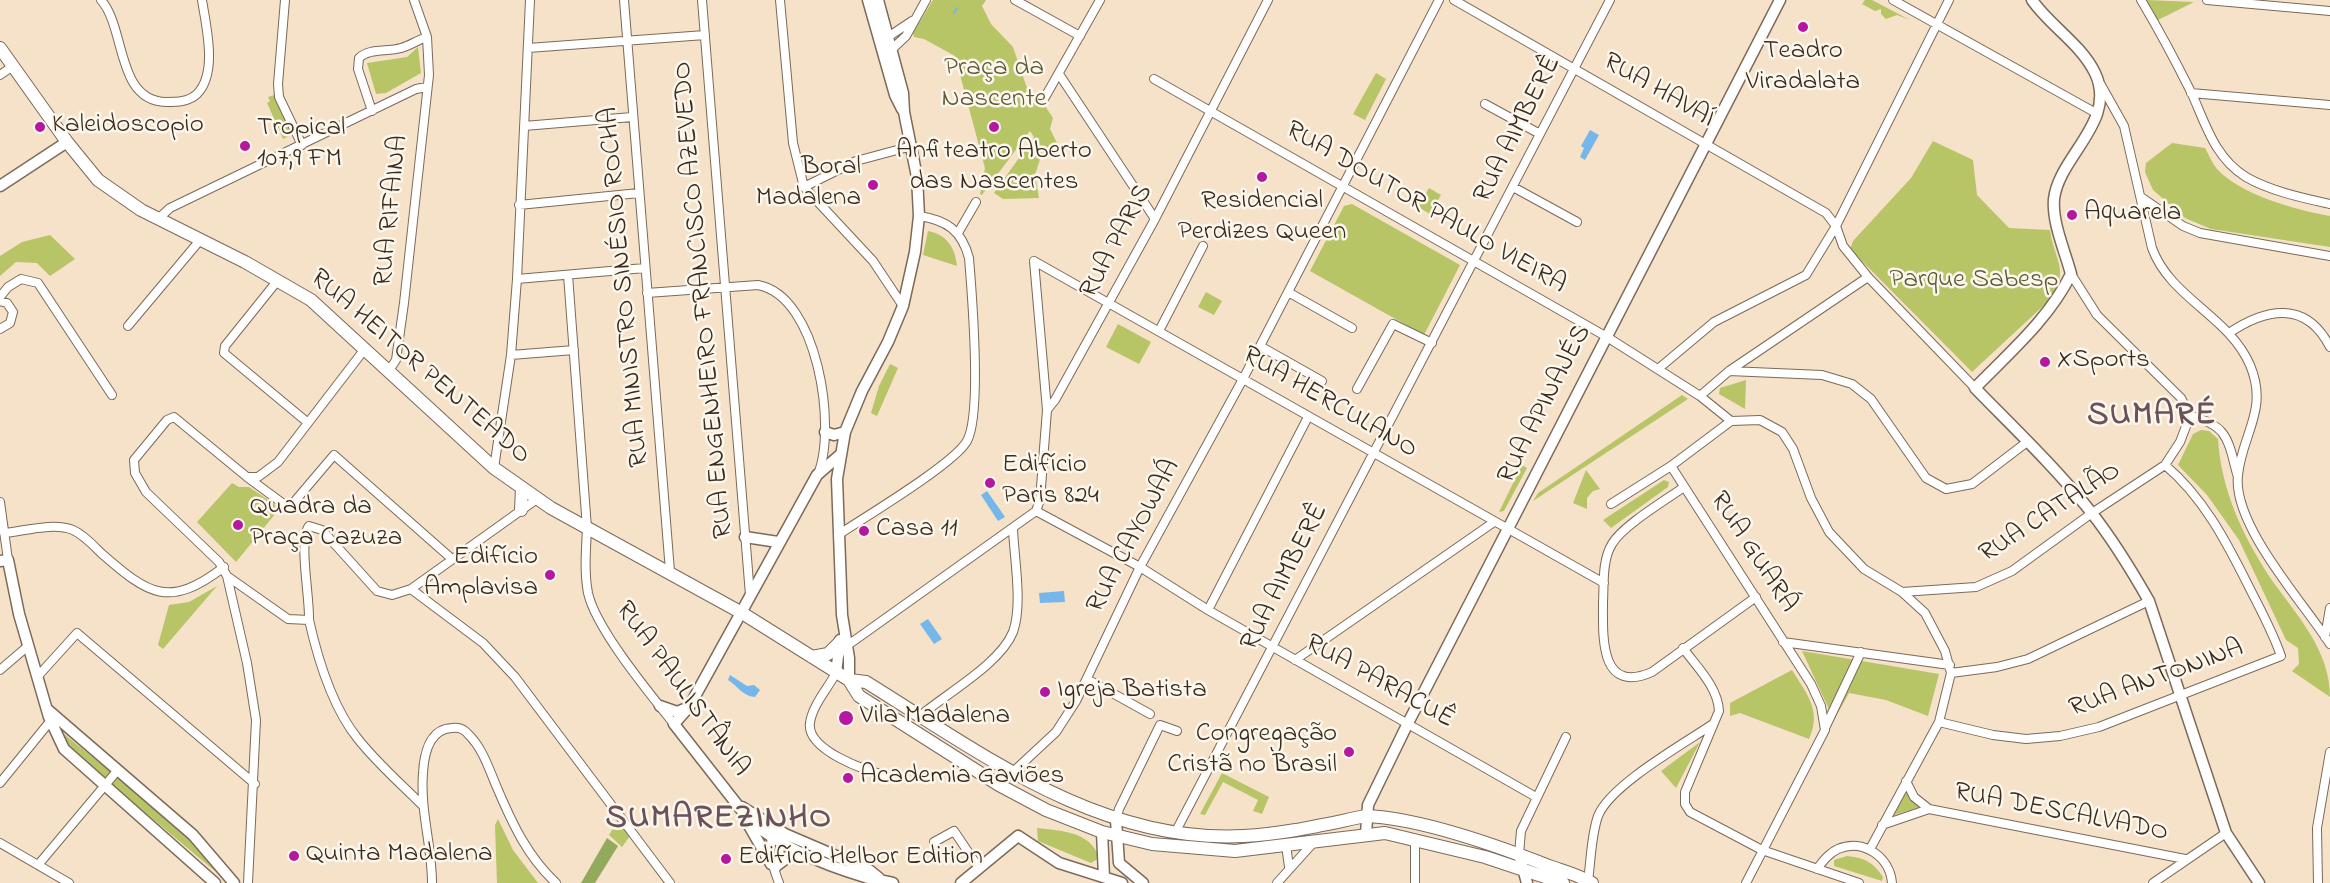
<!DOCTYPE html>
<html>
<head>
<meta charset="utf-8">
<style>
  body { margin:0 }
  canvas { display:block; background:#f6e1c9 }
</style>
</head>
<body>
<canvas width="2330" height="883"></canvas>
<script>
const c = document.querySelector('canvas').getContext('2d');
c.lineJoin = 'round';
function fillPath(path, color) {
  c.fillStyle = color;
  c.fill(path, 'evenodd');
}
function strokePath(path, color, width, dash) {
  c.strokeStyle = color;
  c.lineWidth = width;
  c.lineCap = dash ? 'butt' : 'round';
  c.setLineDash(dash || []);
  c.stroke(path);
}
function write(font, color, halo, rows, align = 'center') {
  c.font = font + ' "Indie Flower",sans-serif';
  c.lineWidth = 5;
  c.setLineDash([]);
  c.textBaseline = 'middle';
  c.strokeStyle = halo;
  c.fillStyle = color;
  for (const [text, x, y, turn = 0] of rows) {
    c.save();
    c.translate(x, y);
    c.rotate((+turn || 0) * Math.PI / 180);
    c.textAlign = isNaN(turn) ? turn : align;
    if (halo) c.strokeText(text, 0, 0);
    c.fillText(text, 0, 0);
    c.restore();
  }
}
fillPath(new Path2D(`
  M933,0H986L982,6L991,24L1013,47L1028,91L1023,102L1030,106L1034,102L1045,106L1053,118L1050,129L1058,145L1046,152L1043,150L1035,175L1039,198L1003,199L994,193L1034,137L1030,131L982,195L980,194L985,168L955,56L924,39L914,37L913,33Z
  M1865,0H1872L1910,20L1897,15L1886,19L1881,14V9L1875,11L1862,4Z
  M2146,0L2194,2L2158,20Z
  M418,47L421,73L386,93L376,94L367,63L407,57Z
  M1376,73L1386,79L1365,120L1353,114Z
  M274,95L292,135L283,139L267,103L270,101L268,97Z
  M1933,141L1973,160L1977,195L2009,228L2050,230C2054,259 2068,267 2054,296L1972,372L1850,249L1853,241L1911,178Z
  M2172,143L2205,148C2209,155 2212,163 2217,169C2241,195 2296,210 2330,216V247L2211,229L2185,218L2153,190L2145,172L2146,163Z
  M1429,188L1441,195L1430,214L1418,207Z
  M1352,204L1460,265L1424,335L1310,271L1344,206Z
  M928,231C947,235 955,247 957,266L923,255Z
  M50,235L75,259L50,276L37,263L16,262L0,276V256L22,242Z
  M1206,292L1222,301L1214,315L1198,307Z
  M1118,324L1151,342L1139,364L1106,347Z
  M890,364L898,368L877,416L871,413L879,386Z
  M1746,380L1745,409L1719,394L1720,388Z
  M1682,395L1688,399L1533,501L1538,493Z
  M2201,430L2209,431L2218,439C2221,489 2242,534 2269,576C2295,614 2330,648 2330,697L2292,671L2299,664L2298,648L2286,640L2239,540L2207,495L2178,465L2193,434Z
  M1522,465L1527,468L1504,511L1499,512Z
  M1586,470L1600,489L1593,491L1587,498V509L1573,503Z
  M1664,480L1669,482L1668,487L1611,528L1603,520Z
  M232,483L239,487H249L280,508L236,562L197,522Z
  M217,586L163,649L158,645L169,605L189,602Z
  M1802,651L1939,674L1928,716L1886,700L1849,693L1834,720Z
  M1792,670C1807,694 1822,711 1809,739L1740,713L1730,716V703Z
  M59,730L111,772L105,780L64,746Z
  M1700,742L1676,788L1661,771Z
  M1222,773L1269,797L1262,814L1253,811L1258,800L1223,782L1205,815L1200,814Z
  M117,775L215,860L228,882L111,784Z
  M1906,791L1920,807L1891,816Z
  M498,819L513,850L538,883H497L495,825Z
  M619,819L632,833L622,847L609,835Z
  M1037,828C1061,831 1091,831 1099,858L1091,863L1038,841Z
  M1847,856C1865,858 1873,862 1883,877L1882,881L1834,866V860Z`), '#b7c567');
fillPath(new Path2D(`
  M607,838L618,846L595,883H581Z`), '#91aa5c');
fillPath(new Path2D(`
  M1590,130L1599,135L1585,160L1580,157L1584,148L1581,146Z
  M987,491L1005,517L998,521L981,495Z
  M1064,591L1065,602L1040,603L1039,593Z
  M928,619L942,639L934,644L920,624Z
  M730,675L747,686L754,685L760,690L755,697C742,696 738,686 728,680Z`), '#75b7ea');
strokePath(new Path2D(`
  M954,13L957,8`), '#75b7ea', 2);
const street = new Path2D(`
  M101,0C126,28 116,101 166,102C177,102 188,102 197,94C218,73 206,26 202,0
  M285,0L278,84L279,97L302,145
  M624,0L670,571
  M702,0L750,595
  M780,0L793,143L804,187L873,261L903,306
  M1015,0L1080,36
  M1454,0L1826,213L1836,226L1843,246L1868,277L1975,388
  M1893,0L2096,113
  M2141,0C2159,30 2176,62 2192,94C2206,125 2215,158 2246,177C2270,191 2303,198 2330,204
  M2207,0L2330,11
  M885,39L912,21
  M528,48L705,35
  M890,51L906,36L926,0
  M1059,74L1155,219
  M0,75L13,66
  M1154,79L1607,337L1700,396L1731,421
  M2101,85L2124,126L2152,248C2170,298 2229,316 2250,365C2269,410 2242,434 2238,475C2232,525 2304,603 2330,644
  M2191,93L2330,105
  M1044,99L1100,0
  M1485,104L1540,134
  M372,111L358,69L359,58C369,48 387,52 401,48C410,46 417,40 427,37
  M524,126L632,117
  M804,187L856,161L912,146
  M1513,187L1577,222
  M2141,197L2183,226L2200,233L2330,256
  M519,205L639,193
  M158,219L170,208L416,89L427,87
  M958,233L976,202
  M1034,261L1604,583
  M1034,261L1047,410
  M2071,274L2097,315L2181,398L2190,416
  M568,275L587,528C586,550 584,572 588,593C596,629 650,694 674,724
  M517,279L645,268
  M278,280L225,346L224,353L307,422
  M1288,292L1352,328
  M647,293L758,285C818,296 837,428 818,474
  M0,297L8,287L21,279L38,283L112,395
  M0,301L7,303L13,312L10,323L0,329
  M128,326L201,239
  M1159,331L1203,246
  M2229,333C2266,308 2306,300 2330,347
  M1260,346L1322,381
  M511,355L574,350
  M1658,369L1714,322L1806,275L1836,226L1949,0
  M1729,371L1822,375L1852,384L1871,399L1926,478L1946,489L1972,484L2027,442
  M388,372L396,360L404,303L429,75L427,37L414,0
  M1357,389L1393,324L1432,343
  M1700,396L1729,371L1868,277
  M2190,416C2228,425 2228,440 2237,474
  M1671,466L1811,684L1821,706L1825,730L1746,883
  M494,468L511,355L517,279L530,0
  M247,477L289,508L334,455L452,559
  M1684,487C1666,500 1622,526 1612,544C1602,560 1604,584 1603,602C1603,636 1599,695 1652,672L1756,597
  M0,502L8,560
  M1611,504L1671,466L1731,421L1760,420L1782,432L1793,449L1811,498L1829,532L1864,569L1902,592L1925,613L1945,651L1951,673L1939,722L1870,849
  M1036,511L1140,567L1208,610L1536,797
  M4,533C24,531 54,522 73,530C84,535 93,545 101,553C149,595 169,609 224,567
  M838,535C865,517 954,464 967,441C982,414 972,294 969,258C962,231 947,220 919,216
  M227,576L288,619L309,620C318,660 332,707 358,739C377,763 401,784 422,805
  M411,589L483,643L515,677L670,883
  M1902,592L1976,587L2012,571L2092,513L2165,465L2180,442L2190,416
  M1208,610L1308,417
  M309,620C310,598 298,539 309,526L322,530L377,591L392,595L411,589L537,499
  M2325,637L2330,608
  M1783,642L1950,665
  M848,645L1036,511L1040,500L1047,410L1055,400L1155,219L1268,0
  M1683,648C1696,666 1718,687 1719,711L1685,792V804L1690,812L1762,850L1859,883
  M1295,660L1494,522
  M0,670L28,646
  M836,673C828,688 812,706 810,723C806,749 866,772 886,775
  M1951,673L1997,667L2028,659L2149,601
  M38,676L77,633L255,784
  M1087,679L1150,714
  M920,716C947,693 1000,664 1013,632C1023,605 1014,557 1013,529
  M1939,722L1993,735L2026,739L2060,736L2099,727L2281,656C2272,630 2260,609 2248,585C2226,541 2203,497 2165,465
  M1825,728L1861,652
  M1906,781L1914,797L1929,809L2185,859
  M0,783L52,719
  M999,785L1056,732L1076,701L1140,567L1243,379L1439,0
  M1116,820L1119,809L1160,725L1177,731
  M1882,825L1929,809
  M1176,831L1610,0
  M774,833C766,851 773,866 779,883
  M934,842L954,831L979,868
  M0,843L69,883
  M1286,845L1289,867
  M1519,854L1521,831L1566,737
  M38,865L117,771
  M776,868L782,839
  M1817,869C1823,861 1829,853 1838,849C1863,838 1890,857 1892,883
  M1588,881C1591,860 1591,836 1598,816C1610,785 1685,743 1713,724
  M248,883L256,720L247,663L227,576L219,562L146,492L135,473L134,460L167,420L174,417L247,477H258L278,462L364,350
  M432,883C432,846 420,811 423,773C424,755 429,729 452,728C458,727 464,729 468,734C483,748 490,772 498,790C513,825 528,857 556,883
  M1277,883L1314,842
  M1415,883V839
  M2153,883L2226,833
  M2318,883L2317,828L2330,752`);
const secondary = new Path2D(`
  M868,0L895,95L902,109
  M2032,0C2050,26 2081,44 2095,73C2118,121 2059,156 2054,199C2052,223 2065,251 2071,274C2049,319 2009,353 1975,388C2014,428 2056,468 2091,512C2113,540 2132,571 2149,601L2226,833L2259,883
  M0,186L67,142
  M825,432L834,435L845,432
  M841,454L817,475L689,707L674,724L750,821C782,848 825,865 865,877C874,880 883,880 893,883
  M745,537L778,542
  M0,561L8,560L19,614L49,717L64,749L215,883
  M836,673L840,640
  M849,680V658L842,615L837,479L845,432L862,391L888,342L903,306L915,252L919,216L917,177L904,112L903,93L878,0
  M660,706L677,712L689,707
  M48,710L193,835L234,883
  M742,807L785,834L869,870L879,878
  M1116,820L1119,863L1143,883
  M747,822L771,864
  M1102,832L1104,877
  M1366,834L1368,805L1408,723L1780,0
  M1519,854L1527,883
  M776,866L788,857L804,854
  M961,883L1018,836L1059,863L1122,883`);
const primary = new Path2D(`
  M0,48L67,142L98,180L141,210L245,262L311,300L494,468L551,508L742,613L849,680L866,682C982,754 1101,844 1244,836C1285,834 1326,824 1366,816C1419,818 1498,846 1549,866C1563,871 1579,875 1592,883
  M521,510L522,488
  M812,657L828,654L840,642
  M849,680L859,696L999,785L1046,810L1102,832L1152,844L1235,851L1385,833L1485,857L1563,883`);
strokePath(street, '#7c6a5a', 10);
strokePath(secondary, '#7c6a5a', 13);
strokePath(primary, '#7c6a5a', 14);
strokePath(street, '#fff', 8);
strokePath(secondary, '#fff', 10);
strokePath(primary, '#fff', 12);
for (const [x, y, r, color] of [
  [1803,27,6,"#b5179e"],
  [40,127,6,"#b5179e"],
  [994,127,6,"#b5179e"],
  [245,146,6,"#b5179e"],
  [1262,177,6,"#b5179e"],
  [873,185,6,"#b5179e"],
  [2072,215,6,"#b5179e"],
  [2045,362,6,"#b5179e"],
  [990,483,6,"#b5179e"],
  [238,525,6,"#b5179e"],
  [864,531,6,"#b5179e"],
  [550,575,6,"#b5179e"],
  [1045,692,6,"#b5179e"],
  [846,718,8,"#b5179e"],
  [1349,752,6,"#b5179e"],
  [848,778,6,"#b5179e"],
  [294,856,6,"#b5179e"],
  [726,859,6,"#b5179e"]
]) {
  const dot = new Path2D();
  dot.arc(x, y, r, 0, 2 * Math.PI);
  c.fillStyle = color;
  c.fill(dot);
  strokePath(dot, '#fbf7ec', 2);
}
write('27px', '#3b2a1e', '#fbf7ec', [
  ["Teadro",1803,53,"center"],
  ["Viradalata",1803,84,"center"],
  ["Kaleidoscopio",52,127],
  ["Tropical",257,130],
  ["107,9 FM",257,161],
  ["Anfiteatro Aberto",994,153,"center"],
  ["das Nascentes",994,184,"center"],
  ["Boral",861,169,"right"],
  ["Madalena",861,200,"right"],
  ["Residencial",1262,203,"center"],
  ["Perdizes Queen",1262,234,"center"],
  ["Aquarela",2084,215],
  ["XSports",2057,362],
  ["Edifício",1002,467],
  ["Paris 824",1002,498],
  ["Quadra da",250,509],
  ["Praça Cazuza",250,540],
  ["Casa 11",876,531],
  ["Edifício",538,559,"right"],
  ["Amplavisa",538,590,"right"],
  ["Igreja Batista",1057,692],
  ["Vila Madalena",860,718],
  ["Congregação",1337,736,"right"],
  ["Cristã no Brasil",1337,767,"right"],
  ["Academia Gaviões",860,778],
  ["Quinta Madalena",306,856],
  ["Edifício Helbor Edition",738,859]
], 'left');
write('27px', '#605834', '#fbf7ec', [
  ["Praça da",994,70],
  ["Nascente",994,101],
  ["Parque Sabesp",1974,282]
]);
write('27px', '#3b2a1e', '#fbf7ec', [
  ["RUA HAVAÍ",1658,92,30],
  ["RUA AIMBERÊ",1519,130,-63],
  ["RUA DOUTOR PAULO VIEIRA",1425,209,30],
  ["RUA RIFAINA",393,211,-84],
  ["RUA PARIS",1118,242,-62],
  ["RUA MINISTRO SINÉSIO ROCHA",626,287,-95],
  ["RUA ENGENHEIRO FRANCISCO AZEVEDO",705,300,-95],
  ["RUA HEITOR PENTEADO",419,368,41],
  ["RUA HERCULANO",1329,404,30],
  ["RUA APINAJÉS",1546,405,-63],
  ["RUA CATALÃO",2051,514,-33],
  ["RUA CAYOWAÁ",1135,537,-62],
  ["RUA GUARÁ",1752,553,57],
  ["RUA AIMBERÊ",1286,578,-63],
  ["RUA ANTONINA",2157,680,-20],
  ["RUA PARACUÊ",1379,683,29],
  ["RUA PAULISTÂNIA",681,690,54],
  ["RUA DESCALVADO",2061,814,11]
]);
c.letterSpacing = '1.5px';
write('bold 33px', '#6a515a', '#fbf7ec', [
  ["SUMARÉ",2152,418],
  ["SUMAREZINHO",719,821]
]);
c.letterSpacing = '0px';
</script>
</body>
</html>
